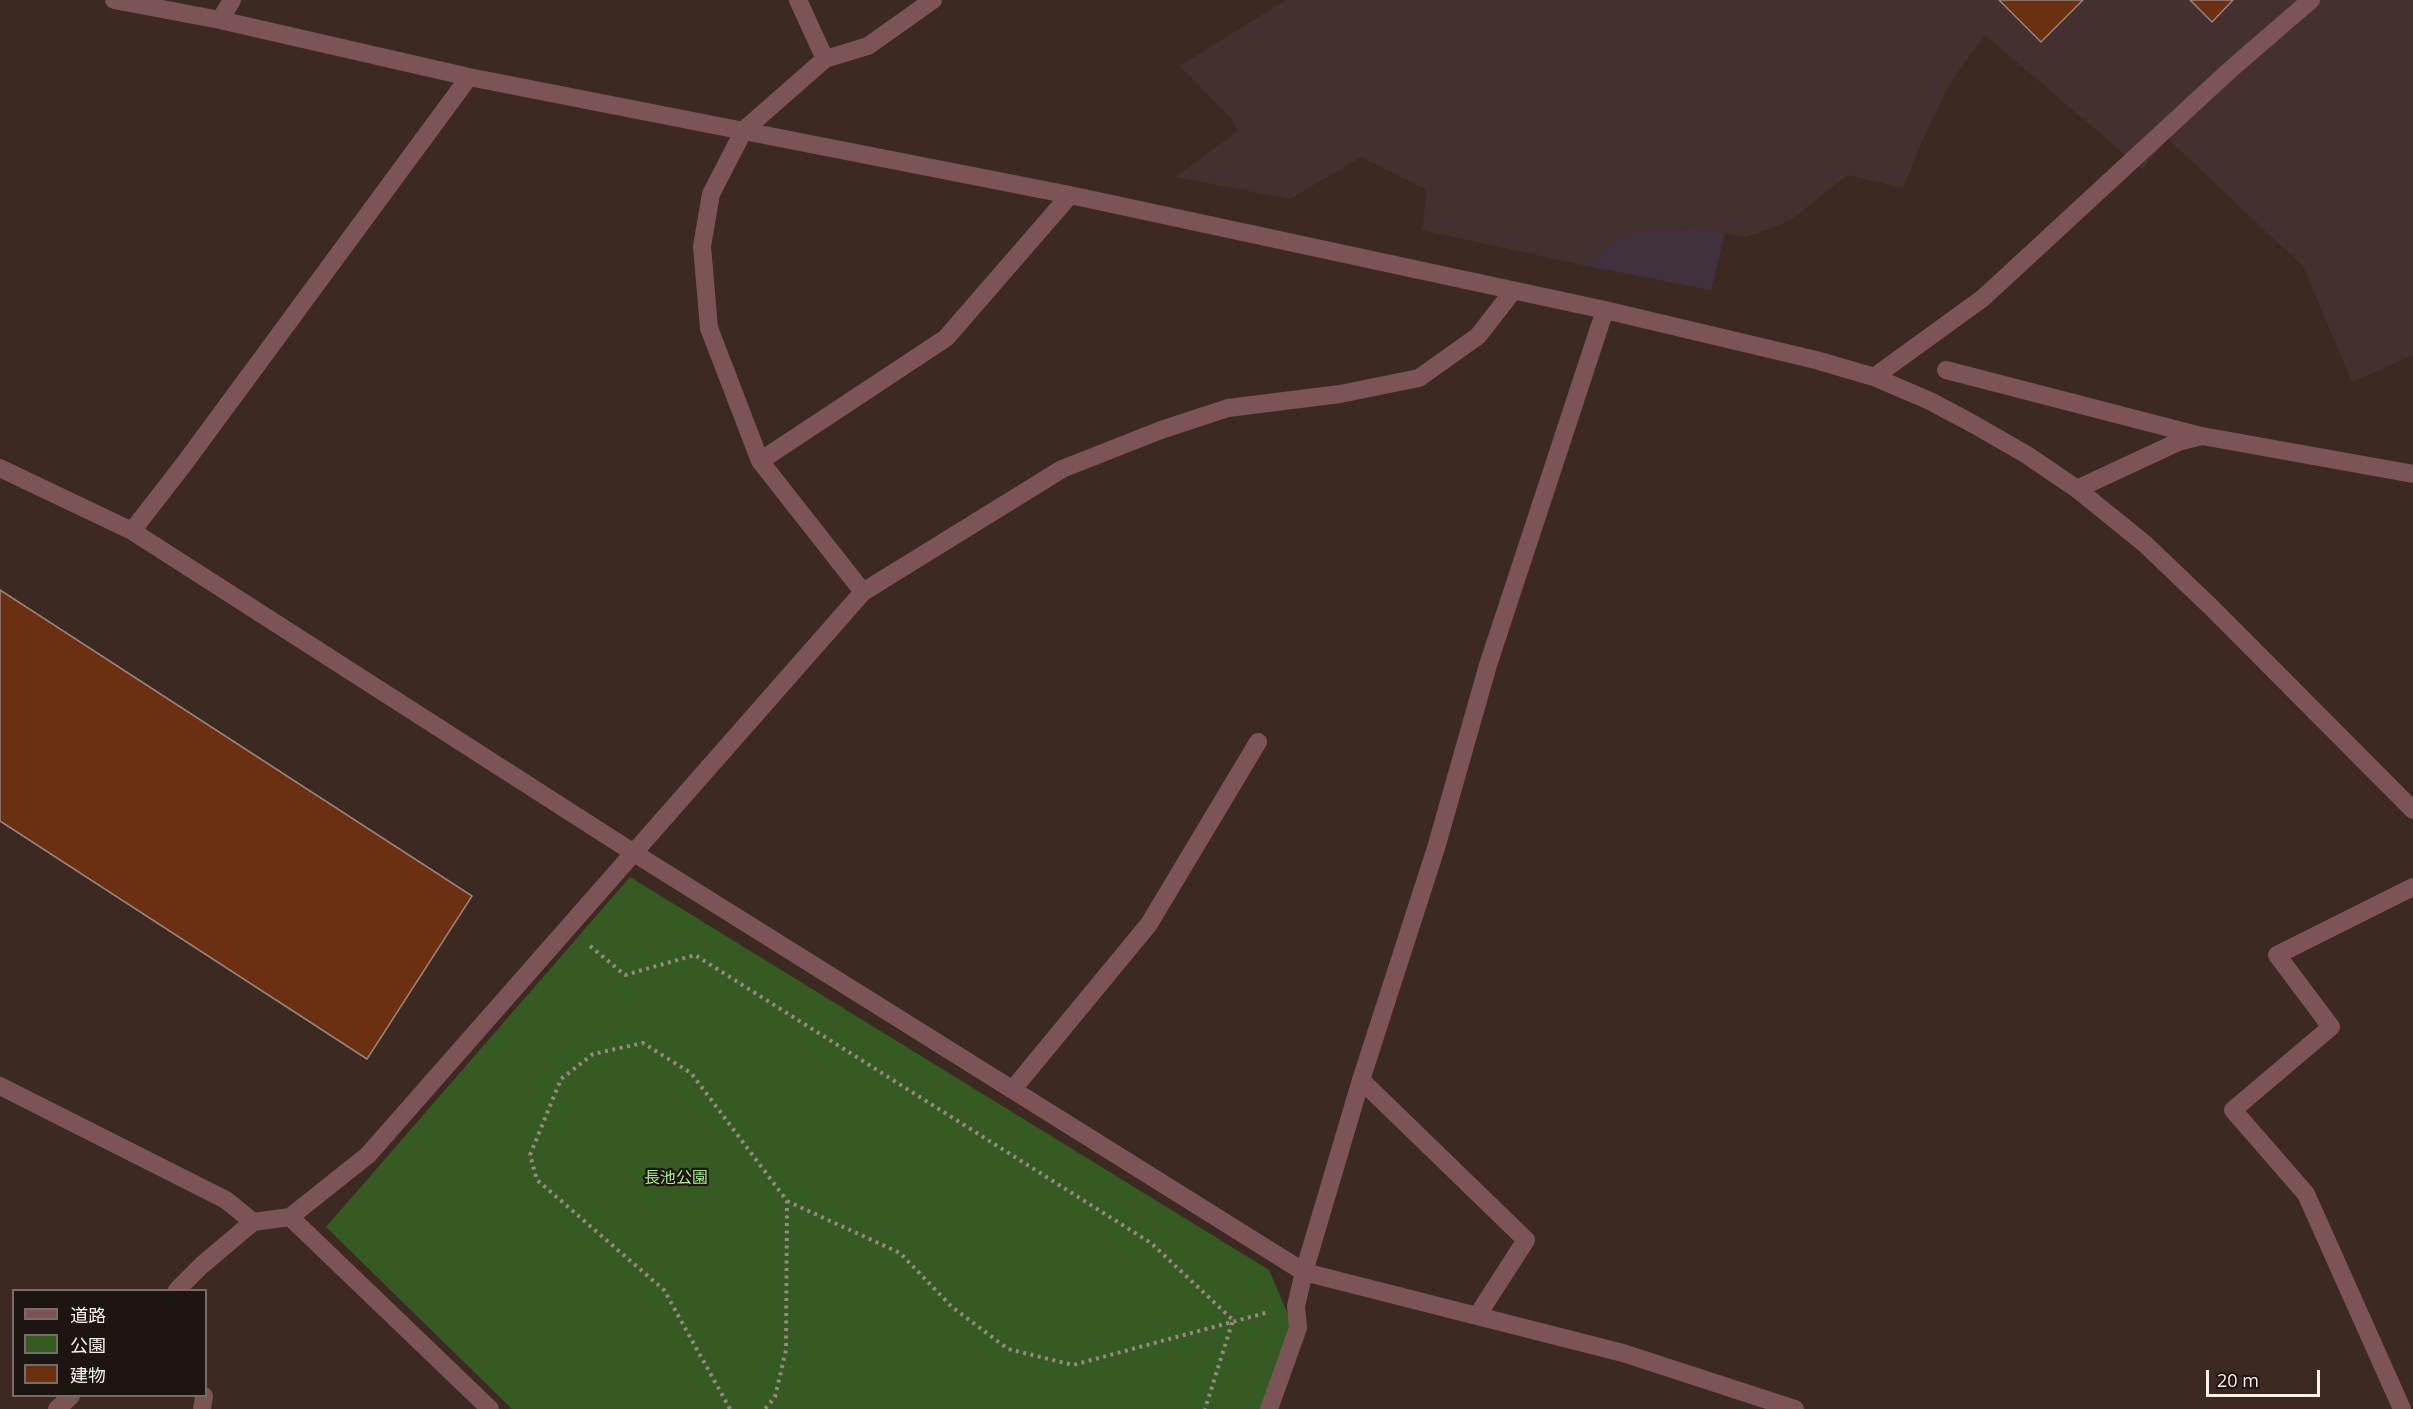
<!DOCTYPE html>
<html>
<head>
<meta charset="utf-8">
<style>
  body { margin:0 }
  #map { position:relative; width:2413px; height:1409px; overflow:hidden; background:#3c2a22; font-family:"Open Sans","Noto Sans JP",sans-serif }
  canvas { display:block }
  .legend { position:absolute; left:12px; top:1289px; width:195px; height:108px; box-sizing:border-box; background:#1d1511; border:2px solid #776d68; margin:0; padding:8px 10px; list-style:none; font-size:18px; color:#fdf1eb }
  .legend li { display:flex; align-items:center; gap:12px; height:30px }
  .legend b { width:30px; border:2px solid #776d68 }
  .scale { position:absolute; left:2206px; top:1370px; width:114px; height:27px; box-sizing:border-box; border:3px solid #fdf1eb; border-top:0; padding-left:8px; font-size:18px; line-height:21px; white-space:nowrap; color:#fdf1eb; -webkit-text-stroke:4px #1d1511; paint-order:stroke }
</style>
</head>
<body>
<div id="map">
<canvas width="2413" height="1409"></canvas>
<ul class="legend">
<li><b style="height:8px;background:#7c5456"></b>道路</li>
<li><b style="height:16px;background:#365b22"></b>公園</li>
<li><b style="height:16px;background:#6b2f12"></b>建物</li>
</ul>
<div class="scale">20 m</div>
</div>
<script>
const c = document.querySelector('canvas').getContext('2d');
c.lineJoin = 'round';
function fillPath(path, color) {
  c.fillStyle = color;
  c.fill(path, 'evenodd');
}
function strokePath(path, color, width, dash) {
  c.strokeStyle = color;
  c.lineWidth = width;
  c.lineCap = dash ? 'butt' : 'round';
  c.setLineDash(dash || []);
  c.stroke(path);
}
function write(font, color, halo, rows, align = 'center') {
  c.font = font + ' "Open Sans","Noto Sans JP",sans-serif';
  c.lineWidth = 4.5;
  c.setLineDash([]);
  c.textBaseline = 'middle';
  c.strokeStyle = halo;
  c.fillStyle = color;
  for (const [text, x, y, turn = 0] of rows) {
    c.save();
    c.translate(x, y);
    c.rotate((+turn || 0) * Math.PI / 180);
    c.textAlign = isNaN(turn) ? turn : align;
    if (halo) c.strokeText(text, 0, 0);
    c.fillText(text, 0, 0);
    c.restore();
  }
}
fillPath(new Path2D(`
  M1697,228L1725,233L1711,290L1582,265L1631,231Z`), '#40313d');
fillPath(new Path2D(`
  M1286,0H2413V355L2352,382L2303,266L2168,139L2142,169L1985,35L1950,83L1921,143L1903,188L1848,175L1789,221L1747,237L1697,228L1631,231L1582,265L1422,230L1427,190L1361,157L1290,199L1176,177L1238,131L1232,119L1180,66Z`), '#453030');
fillPath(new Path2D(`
  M630,877L1269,1270L1291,1321L1260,1409H512L326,1227Z`), '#365b22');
const building = new Path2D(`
  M1999,0H2083L2041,42Z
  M2190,0H2233L2212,22Z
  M0,590L472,896L367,1059L0,821Z`);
fillPath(building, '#6b2f12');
strokePath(building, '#988279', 1.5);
strokePath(new Path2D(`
  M590,946L625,975L695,955L1151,1243L1233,1320L1205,1409
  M787,1201L900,1253L952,1307L1008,1349L1073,1365L1269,1312
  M730,1409L664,1290L537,1180L530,1155L561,1079L593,1054L643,1043L691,1073L787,1201L786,1350L775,1397L765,1409`), '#978881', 4, [3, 4.5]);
strokePath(new Path2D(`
  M114,0L220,20L469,77L1070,195L1605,310L1816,360L1874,377L1930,401L1975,425L2027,455L2077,489L2145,544L2212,608L2413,810
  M798,0L825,59
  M220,20L232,0
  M1946,370L2201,436
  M1874,377L1983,298L2231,69L2311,0
  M760,461L946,338L1070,195
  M0,468L132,531L634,853L1304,1272L1623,1353L1795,1409
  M2077,489L2178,442L2202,436L2413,474
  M132,531L184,464L469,77
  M863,592L760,461L709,328L702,246L711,194L744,130L825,59L868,46L933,0
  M1361,1080L1526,1240L1477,1316
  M0,1086L226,1200L253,1222
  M1013,1089L1149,924L1258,742
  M290,1217L490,1409
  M177,1290L202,1265L253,1222L290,1217L368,1155L863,592L1062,469L1161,430L1228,408L1340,394L1419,378L1478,336L1513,291
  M57,1409L71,1396
  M202,1409L204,1396
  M1269,1409L1298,1328L1296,1306L1304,1272L1361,1080L1436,848L1488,665L1605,310
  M2402,1409L2306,1194L2233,1110L2331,1027L2277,955L2413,887`), '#7c5456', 18);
write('16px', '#aaee89', '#1d1511', [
  ["長池公園",676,1178]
]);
</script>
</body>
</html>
